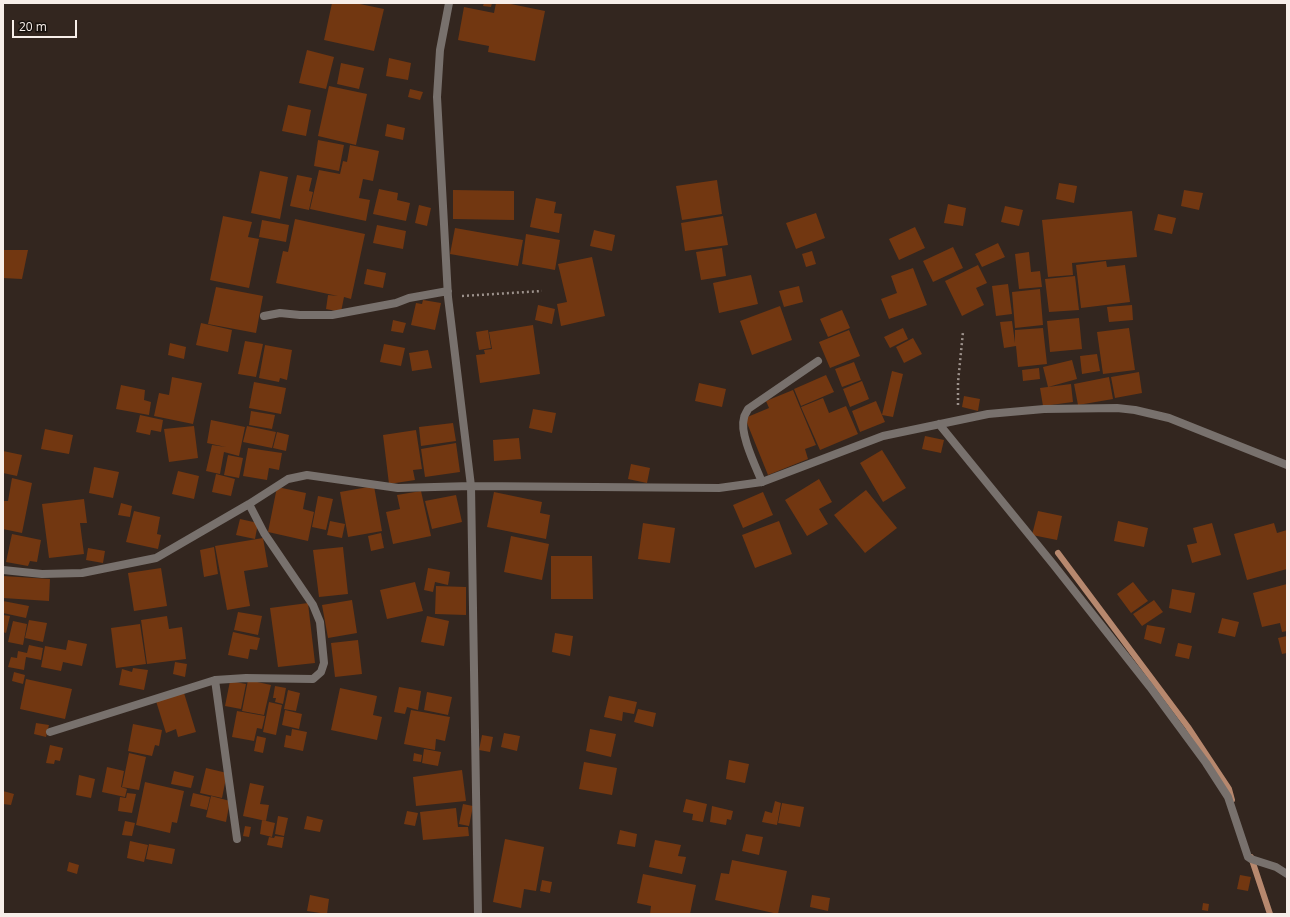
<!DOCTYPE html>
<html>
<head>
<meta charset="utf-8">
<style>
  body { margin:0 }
  #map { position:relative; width:1290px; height:917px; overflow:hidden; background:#33261f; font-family:"Open Sans",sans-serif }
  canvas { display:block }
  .frame { position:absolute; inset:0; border:4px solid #f7eee9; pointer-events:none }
  .scale { position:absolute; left:12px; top:20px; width:65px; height:18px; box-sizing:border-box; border:2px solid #f7eee9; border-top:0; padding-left:5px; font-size:12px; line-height:14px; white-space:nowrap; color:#f7eee9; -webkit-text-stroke:3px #17110d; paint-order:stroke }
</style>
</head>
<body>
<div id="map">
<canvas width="1290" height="917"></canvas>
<div class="frame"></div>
<div class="scale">20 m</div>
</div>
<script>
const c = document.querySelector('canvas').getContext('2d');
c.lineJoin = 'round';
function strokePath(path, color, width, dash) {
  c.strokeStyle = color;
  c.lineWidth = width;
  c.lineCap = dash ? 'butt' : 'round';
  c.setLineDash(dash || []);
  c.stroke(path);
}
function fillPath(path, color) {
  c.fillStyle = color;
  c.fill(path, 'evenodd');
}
strokePath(new Path2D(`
  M1058,553L1188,727L1229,789L1232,800
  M1251,857L1270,914`), '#b7886e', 6);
fillPath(new Path2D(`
  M332,3H355L384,9L374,51L324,40Z
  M484,3H492L491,7L483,6Z
  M496,3H506L545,11L535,61L488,52L489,46L458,40L464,7L494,13Z
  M307,50L334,57L326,89L299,83Z
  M389,58L411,63L408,80L386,76Z
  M341,63L364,68L359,89L337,84Z
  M329,86L367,94L356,145L318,136Z
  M410,89L423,92L420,100L408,97Z
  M288,105L311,110L306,136L282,131Z
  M387,124L405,128L403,140L385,136Z
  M318,140L344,145L339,171L314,166Z
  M350,145L379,151L373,181L363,179L359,198L370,200L366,221L310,209L319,170L340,174L343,161L347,162Z
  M260,171L288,177L280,219L251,213Z
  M297,175L312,178L309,191L313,192L309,210L290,206Z
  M717,180L722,214L682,220L676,186Z
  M1059,183L1077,186L1074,203L1056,199Z
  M379,189L398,193L397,200L410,203L406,221L373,214Z
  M453,190L514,191V220L453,219Z
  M1184,190L1203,193L1199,210L1181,206Z
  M536,198L556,202L554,213L562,214L559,233L530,227Z
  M948,204L966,208L963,226L944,223Z
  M419,205L431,208L427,226L415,223Z
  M1005,206L1023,210L1019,226L1001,222Z
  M1132,211L1137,257L1072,263L1073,275L1048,277L1042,220Z
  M816,213L825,238L796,249L786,223Z
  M1158,214L1176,218L1172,234L1154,230Z
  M223,216L252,222L248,237L259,239L249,288L210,280Z
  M723,216L728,245L685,251L681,223Z
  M295,219L365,234L351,299L344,297L341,312L326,309L328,295L338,296L276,283L283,251L288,252Z
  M262,220L289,225L286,242L259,237Z
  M377,225L406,231L403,249L373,243Z
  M915,227L925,248L899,260L889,239Z
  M455,228L523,240L518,266L450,254Z
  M594,230L615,235L612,251L590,246Z
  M526,234L560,240L555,270L522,264Z
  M998,243L1005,257L982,267L975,254Z
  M953,247L963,268L933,282L923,261Z
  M722,248L726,276L701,280L696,252Z
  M3,250H28L22,279L3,278Z
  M812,251L816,264L806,267L802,254Z
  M1029,252L1031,272L1040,271L1042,287L1019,289L1015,254Z
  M592,257L605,316L561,326L557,304L567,302L558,264Z
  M1106,261L1107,267L1125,265L1130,302L1081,308L1076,265Z
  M978,265L987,283L976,288L984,305L962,316L945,281Z
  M913,268L927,305L889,319L881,299L897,293L891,276Z
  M367,269L386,273L383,288L364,284Z
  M751,275L758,304L719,313L713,283Z
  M1075,276L1079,310L1049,312L1045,279Z
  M1008,284L1012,314L996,316L992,286Z
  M799,286L803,302L784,307L779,291Z
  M216,287L263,296L256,333L208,324Z
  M1040,289L1043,325L1015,328L1012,292Z
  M423,300L441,303L435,330L411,325L416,303L422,304Z
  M538,305L555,309L552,324L535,320Z
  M1132,305L1133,320L1109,322L1107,307Z
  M780,306L792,340L752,355L740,321Z
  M842,310L850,328L828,337L820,319Z
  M1079,318L1082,349L1050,352L1047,321Z
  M393,320L406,323L403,333L391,331Z
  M1012,321L1015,343V330L1043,328L1047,364L1018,367L1016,346L1004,348L1000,322Z
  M201,323L232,330L228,352L196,345Z
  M533,325L540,374L480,383L476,355L485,354L484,350L492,349L489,332Z
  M903,328L908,339L890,348L884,337Z
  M1129,328L1135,370L1103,374L1097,332Z
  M488,330L491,348L479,350L476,332Z
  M849,330L860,356L830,368L819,342Z
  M913,338L922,354L904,363L896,347Z
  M245,341L263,344L256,377L238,374Z
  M170,343L186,347L184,359L168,355Z
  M384,344L405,348L401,366L380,362Z
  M265,345L292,350L287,380L280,378L279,382L259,378Z
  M428,350L432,368L412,371L409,353Z
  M1097,354L1100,371L1082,374L1080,356Z
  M1072,360L1077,379L1048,387L1043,367Z
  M854,362L861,380L842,387L835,369Z
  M1039,368L1040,379L1023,381L1022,370Z
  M892,371L903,374L893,417L882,415Z
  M1139,372L1142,393L1115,398L1111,377Z
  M826,375L834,392L801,406L794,389Z
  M172,377L202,383L193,424L154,416L159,393L169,395Z
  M1109,377L1113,399L1078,405L1074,384Z
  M862,381L869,399L850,407L843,389Z
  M254,382L286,388L281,414L249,408Z
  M699,383L726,389L722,407L695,401Z
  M1071,384L1073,402L1043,406L1040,388Z
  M121,385L145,390L144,400L151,402L149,415L116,409Z
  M793,390L800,407L798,408L800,407L816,445L805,449L808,459L768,475L745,418L769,408L766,401Z
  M964,396L980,399L978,411L962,407Z
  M823,398L829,413L846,406L858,434L820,450L801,407Z
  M876,401L885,422L860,432L852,411Z
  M533,409L556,413L552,433L529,428Z
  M251,411L275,415L272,429L249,425Z
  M140,415L163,420L161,432L151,430L150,435L136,432Z
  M211,420L245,427L239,456L224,452L220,474L206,471L212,445L226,447L207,443Z
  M453,423L456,441L421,446L419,427Z
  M194,426L198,458L169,462L164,429Z
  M247,426L276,432L272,448L243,442Z
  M45,429L73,435L69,454L41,449Z
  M416,430L422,469L413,470L415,480L389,484L383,435Z
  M277,432L289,435L286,451L273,448Z
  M925,436L944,440L941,453L922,449Z
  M519,438L521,459L494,461L493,440Z
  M456,443L460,472L425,477L421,449Z
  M248,448L282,453L279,470L269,468L267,480L243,476Z
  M882,450L906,488L883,502L860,463Z
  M3,451L22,455L17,476L3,473Z
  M228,455L243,458L239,478L224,475Z
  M631,464L650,468L647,483L628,479Z
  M94,467L119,472L113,498L89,493Z
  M178,471L199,476L194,499L172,494Z
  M216,474L235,479L231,496L212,492Z
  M12,478L32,483L22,533L3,529V501H8Z
  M819,479L832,502L819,509L828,524L807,536L785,500Z
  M374,486L382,531L348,537L340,492Z
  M277,487L306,493L303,509L314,512L308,541L268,532Z
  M866,490L897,528L865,553L834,515Z
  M421,491L431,536L393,544L386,512L400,509L397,495Z
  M494,492L542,502L540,513L550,515L546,539L487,527Z
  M763,492L773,515L743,528L733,505Z
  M456,495L462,522L432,529L425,501Z
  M318,496L333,499L326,530L312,527Z
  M84,499L87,523H80L84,554L49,558L42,504Z
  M121,503L132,506L130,517L118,515Z
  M134,511L160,517L157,534L161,535L158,549L126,542Z
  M1038,511L1062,516L1057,540L1032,535Z
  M240,519L258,523L255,539L236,535Z
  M330,521L345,524L342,538L327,535Z
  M779,521L792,554L755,568L742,535Z
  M1118,521L1148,528L1144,547L1114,541Z
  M643,523L675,528L670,563L638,559Z
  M1212,523L1221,555L1192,563L1187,545L1197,543L1193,528Z
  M1274,523L1277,533L1287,530V569L1247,580L1234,534Z
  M381,533L384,548L371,551L368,536Z
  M12,534L41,540L37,562L30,561L28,566L6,562Z
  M511,536L549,544L542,580L504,572Z
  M263,538L268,567L244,571L250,606L227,610L215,546Z
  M214,547L218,574L204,577L200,550Z
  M343,547L348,594L319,597L313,550Z
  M88,548L105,551L103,563L86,560Z
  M551,556H592L593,599H551Z
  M161,568L167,606L134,611L128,573Z
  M428,568L450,572L448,585L435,582L433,592L424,590Z
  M3,576L50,579L49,601L3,598Z
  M415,582L423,611L387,619L380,590Z
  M1133,582L1148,601L1131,613L1117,594Z
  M1287,584V631L1282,632L1280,623L1262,627L1253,593Z
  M436,586L466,587V615L435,614Z
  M1172,589L1195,593L1191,613L1169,608Z
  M352,600L357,633L328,638L322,605Z
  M1154,600L1163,612L1142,626L1133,614Z
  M3,601L29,606L26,618L3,613Z
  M308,603L315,663L278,667L270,608Z
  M238,612L262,616L258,635L234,630Z
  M3,615L10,616L6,633L3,632Z
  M167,616L169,629L182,627L186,659L147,664L141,620Z
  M427,616L449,621L444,646L421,642Z
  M1222,618L1239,622L1235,637L1218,633Z
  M29,620L47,623L43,642L25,638Z
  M13,621L27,624L23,645L8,642Z
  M140,624L146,664L116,668L111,628Z
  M1147,625L1165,628L1161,644L1144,639Z
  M233,632L260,638L257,650L250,649L248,659L228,655Z
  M555,633L573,636L570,656L552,652Z
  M1287,636V653L1282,654L1278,638Z
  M68,640L87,644L82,666L63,662L61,671L41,667L45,646L66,650Z
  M358,640L362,674L335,677L331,643Z
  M1178,643L1192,646L1189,659L1175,656Z
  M29,645L43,648L41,660L26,657L24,670L8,667L11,657L17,658L18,651L27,653Z
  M175,662L187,664L185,677L173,674Z
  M133,668L148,670L144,690L119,685L122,669L132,672Z
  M14,672L25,675L23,684L12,681Z
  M26,679L72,689L65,719L20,709Z
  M248,680L271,685L264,715L242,711Z
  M230,681L246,684L241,709L225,706Z
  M275,686L286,688L283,704L275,702L276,698H273Z
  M399,687L421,691L418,710L407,707L405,714L394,712Z
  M340,688L377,696L373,715L382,717L377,740L331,730Z
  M288,690L300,693L296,711L284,709Z
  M427,692L452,697L448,715L424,710Z
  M184,693L196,732L178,737L176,729L166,733L156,701Z
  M609,696L637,702L634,714L623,712L622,721L604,717Z
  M269,702L282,705L276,735L263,732Z
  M638,709L656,713L653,727L634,722Z
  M285,710L302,714L299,729L282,725Z
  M411,710L450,717L445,741L436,739L435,750L404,744Z
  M237,711L265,716L262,729L257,728L254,741L232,737Z
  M36,723L49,725L46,737L34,734Z
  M133,724L162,730L159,746L155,745L152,756L128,751Z
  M292,729L307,732L303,751L284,747L286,735L291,736Z
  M590,729L616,734L611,757L586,751Z
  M504,733L520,736L517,751L501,747Z
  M482,735L493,737L490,752L479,750Z
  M257,736L266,738L263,753L254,751Z
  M50,745L63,748L60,761L55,760L54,764L46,763Z
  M424,749L441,752L438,766L422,763Z
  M129,753L146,757L139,790L122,787Z
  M414,753L422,755L421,762L413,761Z
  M729,760L749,764L745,783L726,779Z
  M584,762L617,768L612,795L579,789Z
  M107,767L124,771L121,787L127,789L125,797L102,792Z
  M206,768L227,773L222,798L200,793Z
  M462,770L466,801L416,806L413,777Z
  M174,771L194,776L191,788L171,784Z
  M79,775L95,779L91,798L76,795Z
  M145,782L184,791L177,823L172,822L170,833L136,825Z
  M250,783L264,786L260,804L269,805L266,821L243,816Z
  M3,791L14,794L11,805L3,804Z
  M127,793L136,794L132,813L118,811L120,797L126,798Z
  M193,793L210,797L207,810L190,806Z
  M211,796L230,801L226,822L206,817Z
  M686,799L707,804L703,822L692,820L693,814L683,812Z
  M775,801L781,803L777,825L762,822L765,811L772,813Z
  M782,803L804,807L800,827L778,823Z
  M463,804L473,806L469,826L459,824Z
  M712,806L733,811L731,820L727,819L726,825L710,822Z
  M456,808L458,827H468L469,836L423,840L420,812Z
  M407,811L418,813L415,826L404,824Z
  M278,816L288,818L284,836L275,834Z
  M307,816L323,820L320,832L304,829Z
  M262,820L275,823L272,837L260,834Z
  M125,821L135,823L132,836L122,835Z
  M245,826L251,827L249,837L243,836Z
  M620,830L637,834L635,847L617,844Z
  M746,834L763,837L759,855L742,851Z
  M275,836L284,837L282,848L267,845L269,837L274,838Z
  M505,839L544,847L536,891L524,889L521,908L493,902Z
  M655,840L681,845L678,856L686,857L682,874L649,867Z
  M130,841L148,845L144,862L127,858Z
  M149,844L175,849L172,864L146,859Z
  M732,860L787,871L778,914L715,900L721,873L729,874Z
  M69,862L79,865L77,874L67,871Z
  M643,874L696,885L690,914H650L651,906L637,903Z
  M1240,875L1251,877L1248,891L1237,889Z
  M542,880L552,882L550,893L540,891Z
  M310,895L329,899L327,914L307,911Z
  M812,895L830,898L828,911L810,907Z
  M1203,903L1209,904L1208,911L1202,910Z`), '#723711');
strokePath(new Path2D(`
  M462,296L542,291
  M958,405V382L963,332`), '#9c918b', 2.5, [2, 3]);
strokePath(new Path2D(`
  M762,482C756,467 739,433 744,418C744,415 747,412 748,409L818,361`), '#78716d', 8);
strokePath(new Path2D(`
  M449,3L440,50L437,97L448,297L471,486L478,914
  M264,316L280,313L300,315H332L396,303L409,298L448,291
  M939,424L1053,564L1150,687L1206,763L1228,797L1248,857L1251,859L1276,867L1287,874
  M3,570L42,574L82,573L156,558L249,504L288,479L307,475L398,488L471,486L719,488L762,482L883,436L988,414L1044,409L1117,408L1135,410L1169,418L1287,465
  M215,680L237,839
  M50,732L215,680L246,678L313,679L321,672L324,663L320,622L313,605L264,533L249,504`), '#78716d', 8);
</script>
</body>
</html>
